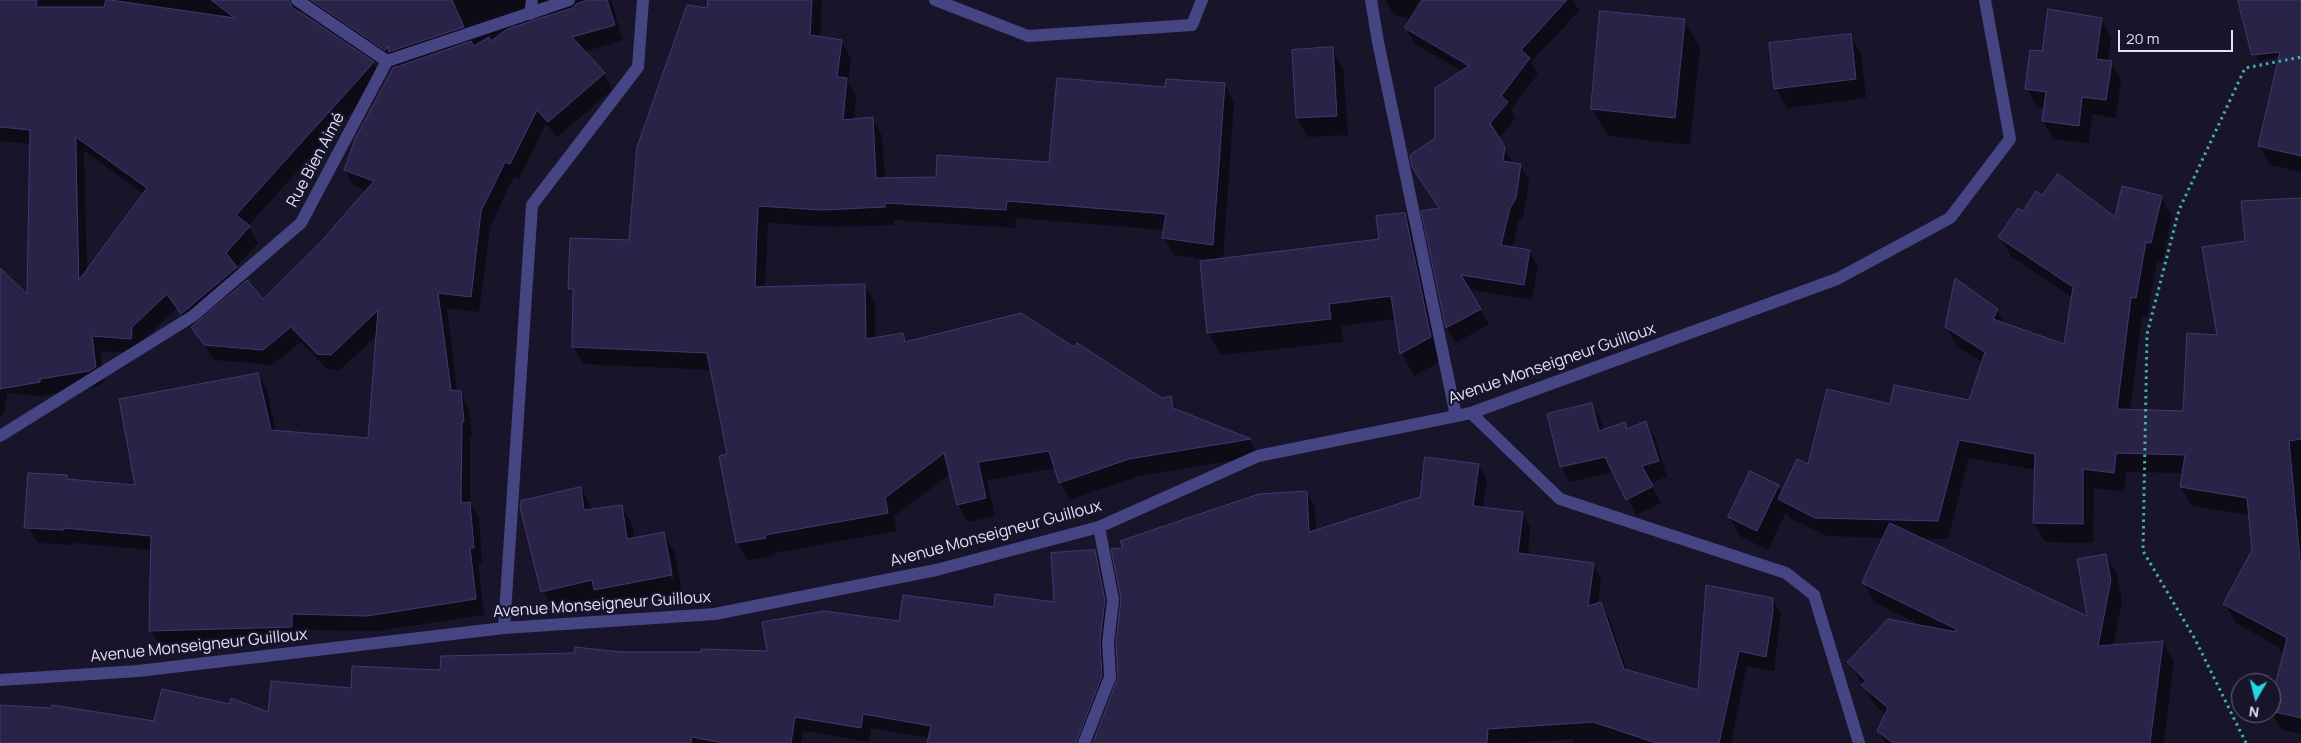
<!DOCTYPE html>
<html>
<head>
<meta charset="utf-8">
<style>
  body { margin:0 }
  #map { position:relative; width:2301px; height:743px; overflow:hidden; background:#18152a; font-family:Manrope,sans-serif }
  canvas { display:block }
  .north { position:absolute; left:2231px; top:673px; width:50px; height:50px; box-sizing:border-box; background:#18152a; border:1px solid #69677e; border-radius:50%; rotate:188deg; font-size:14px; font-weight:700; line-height:20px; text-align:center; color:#e3e1fb }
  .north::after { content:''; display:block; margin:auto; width:18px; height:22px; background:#24d5e4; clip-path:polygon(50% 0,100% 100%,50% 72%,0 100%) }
  .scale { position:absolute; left:2118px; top:30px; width:115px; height:22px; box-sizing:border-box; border:2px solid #e3e1fb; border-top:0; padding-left:6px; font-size:15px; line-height:18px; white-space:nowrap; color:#e3e1fb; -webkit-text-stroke:4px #18152a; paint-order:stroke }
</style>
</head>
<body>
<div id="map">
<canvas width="2301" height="743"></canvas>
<div class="north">N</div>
<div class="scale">20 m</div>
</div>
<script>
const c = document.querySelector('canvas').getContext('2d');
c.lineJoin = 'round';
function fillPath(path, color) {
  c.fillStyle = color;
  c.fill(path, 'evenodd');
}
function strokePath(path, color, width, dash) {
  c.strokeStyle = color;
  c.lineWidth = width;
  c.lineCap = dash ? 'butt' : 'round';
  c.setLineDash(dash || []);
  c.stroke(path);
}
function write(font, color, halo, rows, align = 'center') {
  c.font = font + ' Manrope,sans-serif';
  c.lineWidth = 4.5;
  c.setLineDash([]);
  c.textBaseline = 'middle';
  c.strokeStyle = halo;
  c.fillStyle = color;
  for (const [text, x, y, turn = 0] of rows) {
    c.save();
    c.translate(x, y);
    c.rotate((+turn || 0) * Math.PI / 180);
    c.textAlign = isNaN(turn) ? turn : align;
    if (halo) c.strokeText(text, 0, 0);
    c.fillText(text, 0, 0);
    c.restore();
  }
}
fillPath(new Path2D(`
  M0,0H611L623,40L584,52L604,74L612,90L557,137L546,124L519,179L514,176L490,227L479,312L447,308L457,392H460L469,408L472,437H470V503L479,519L482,563H478L484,615L377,631L300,630L301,642L160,646L151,630L152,550L72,543V545L38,543L29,528L66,476L68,480L137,487L258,374L267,390L276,432L370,439L378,334L340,370L327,369L301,342L272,365L214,360L193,327L191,328L177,308L140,343V354L100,351L104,382L98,386L39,396L7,393L4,413L0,417V270L28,297L31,144L0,141ZM302,8L396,63L398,67L345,170L354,186L367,191L319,245L263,301L245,283L236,267L258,243L248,226L382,78L373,63L299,13ZM546,9L550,16L531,23L534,11ZM84,151L144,194L87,271Z
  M710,0H822L820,38L841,41L851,58L848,82L856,97L854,120L872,118L882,136L885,179L937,178L1050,163L1166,88L1224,84L1234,102L1223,260L1380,240L1405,214L1418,237L1443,360L1414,376L1402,354L1396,319L1341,326L1343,342L1221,355L1208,332L1210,260L1174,255L1164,238L1165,230L1016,218L1015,228L894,220V225L832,227L768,223L765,288L865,285L875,303V339L903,334L907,343L1075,349L1162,399L1170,398L1178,412L1250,440L1259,456L1139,476L1070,500L1060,482L1056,468L987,480L995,516L968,522L958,504L950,474L894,516L897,531L774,553L775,555L748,560L737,543L728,455L712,370L584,364L573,347L574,297L570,289L630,241L708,9Z
  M1385,0H1573L1579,11L1531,62L1538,74L1511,109L1516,118L1498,139L1513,163L1520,165L1529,180L1524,214L1518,223L1512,249L1529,251L1538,266L1532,300L1468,289L1489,324L1456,343L1447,328L1423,212L1440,210L1437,139L1463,72L1415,44L1406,28L1412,20L1394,15Z
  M2239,0H2301V52L2259,61L2251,46Z
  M2101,19L2111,37L2108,61L2111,62L2121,80L2116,118L2092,114L2089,143L2054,139L2043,121L2045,108L2037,107L2027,89L2043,53Z
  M1684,20L1700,48L1690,145L1608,136L1592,109Z
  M1850,35L1861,54L1866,98L1787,108L1776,89L1771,44Z
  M1332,48L1343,68L1348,135L1308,137L1297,118Z
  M2301,73V172L2270,165L2260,146Z
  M2042,197L2115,219L2161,197L2172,216L2162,262L2157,261L2147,317L2142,315L2130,410L2184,412L2219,336L2247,242L2301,199V734L2281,729L2271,712L2283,658L2279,647L2236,623L2225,604L2253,551L2250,515L2192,506L2181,487L2183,473L2126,472L2124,492L2094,488L2093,543L2045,542L2034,523L2036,470L1969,458L1948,539H1920L2089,618L2105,555L2117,575L2122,601L2113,646L2163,642L2174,662L2164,743H1885L1878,731L1886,715L1875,705L1849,662L1922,626L1875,603L1863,582L1884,538L1827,536L1790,518L1786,512L1768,550L1740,536L1729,517L1778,486L1782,493L1809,466L1891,406L1970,401L1983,362L1957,346L1946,327L1997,310L2006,325L2065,346L2072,297L2011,256L2000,237Z
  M1592,404L1601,420L1603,430L1624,424L1628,430L1646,423L1655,438L1667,477L1650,483L1661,503L1636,515L1614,472L1570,482L1561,466Z
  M1479,465L1487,480L1483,509L1522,513L1530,527L1528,555L1593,564L1601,579L1598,604L1600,603L1609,618L1627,671L1699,692L1773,599L1781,614L1774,671L1747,666L1731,743H1572L1574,739L1510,743H1094L1119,680L1124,549L1306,492L1315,507L1316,531L1421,498Z
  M581,488L592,510L621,506L633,526L634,538L663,533L675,553L682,594L606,609L601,600L554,611L543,591ZM667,552H669L674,581H672Z
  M1094,551L1103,566L1113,616L1108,658L1089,743H928L929,738L871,728L869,742L803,731L801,743H0V706L155,722L269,714L352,690L441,671L621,653L769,652L900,622L995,608L1056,604Z`), '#0007');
const building = new Path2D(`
  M0,0H37L36,7H104L106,0H110L235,18L211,0H289L292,7L374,62L236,215L250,226L226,253L237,267L181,314L167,294L132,327L131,339L92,336L96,367L89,371L40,379V382L0,389V268L27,294L30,130L0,127ZM76,137L147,188L79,280Z
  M311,0H452L464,27L388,52L389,46L385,50Z
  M588,0H607L615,25L572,37L605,73L548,122L537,110L510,164L505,162L481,211L471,297L438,293L451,390L461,391L464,422H462L461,503L470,502L474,548H470L476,599L367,616L292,614V627L149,631L151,536L64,528V530L24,528L28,473L67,475V479L135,485L119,399L258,373L271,430L368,438L378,310L331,355L317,354L291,327L263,350L204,345L191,327L247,280L263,299L318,245L374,181L344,170L356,137L393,68L471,41L474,46L489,37L491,41L507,29L572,8L576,4Z
  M708,0H812L810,35L842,40L837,77L847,78L843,120L873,117L876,178L936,177L937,155L1049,162L1057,78L1165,87L1166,79L1225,83L1213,245L1162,238L1166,214L1007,201L1006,210L885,203V207L822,210L758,206L755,287L865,284L866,339L903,333L905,342L1021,313L1074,347L1077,343L1162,398L1171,396L1173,408L1251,439L1129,459L1059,483L1049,451L978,462L986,498L957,505L944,453L885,498L888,513L765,535L766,538L736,543L719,456L727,454L707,353L572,347L573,289H568L570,238L629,240L637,147L687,5L707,8Z
  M1422,0H1567L1521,50L1530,58L1501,96L1508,102L1490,123L1505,147L1503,161L1521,164L1516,198L1510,208L1501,245L1530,250L1524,285L1461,275L1481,309L1446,328L1421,211L1439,208L1412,167L1410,155L1435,138V88L1469,66L1405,28Z
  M2238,0H2301V156L2258,146L2280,52L2252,55Z
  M2048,9L2102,18L2096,59L2112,61L2106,100L2082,97L2079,126L2042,121L2046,92L2025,89L2030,50L2042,51Z
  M1600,11L1685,19L1675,118L1591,109Z
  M1851,34L1856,79L1774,89L1769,43Z
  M1333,47L1337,116L1296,118L1292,50Z
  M2058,174L2115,217L2122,186L2162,196L2151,243L2146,242L2136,298L2131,297L2117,409L2183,411L2187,333L2217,335L2202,247L2245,241L2241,201L2301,198V439L2289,441L2301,570V718L2271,711V702L2287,638L2223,604L2252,550L2247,498L2180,487L2185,455L2116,453L2114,473L2083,469V524L2033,523L2035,454L1959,440L1938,521L1815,518L1778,499L1797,459L1808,464L1827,389L1890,404L1894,385L1969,400L1985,352L1945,327L1955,278L1998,309L1993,319L2064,344L2073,287L1998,237L2018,208L2023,211L2036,191L2042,195Z
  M1405,213L1431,337L1400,354L1391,296L1329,304L1331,319L1207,333L1200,261L1379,239L1376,216Z
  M1592,403L1599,431L1625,422L1627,429L1646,421L1659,461L1642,466L1653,486L1626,500L1605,457L1560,467L1547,414Z
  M1425,457L1479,464L1473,506L1523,512L1518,553L1594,563L1588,606L1601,602L1624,669L1698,690L1706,585L1773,598V611L1766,657L1739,651L1719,743H1656L1593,722L1488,729L1487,743H1093L1118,677L1116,643L1121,599L1111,549L1123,548L1120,541L1259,494L1307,491L1309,532L1420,497Z
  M1750,471L1779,485L1757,531L1728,517Z
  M581,487L584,510L622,505L627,539L664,532L672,575L594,590L592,580L541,592L520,507L521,501Z
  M1890,523L2087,616L2077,559L2106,554L2111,580L2098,646L2163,641L2150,743H1893L1877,731L1888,708L1861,685L1866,681L1847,662L1888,619L1956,632V629L1862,583Z
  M1095,550L1105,600L1100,642L1102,676L1076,743H927L931,726L863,714L861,728L795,717L791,743H723L692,737L691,743H0V705L51,708L52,705L154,721L162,689L229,704L231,698L268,712L271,681L351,688L352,666L440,670L441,656L574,653L575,647L621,652H701V649L767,651L762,622L824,611L899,621L903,595L994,607L995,594L1054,602L1051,553Z`);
fillPath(building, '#2a2348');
strokePath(building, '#423871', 1);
strokePath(new Path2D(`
  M2246,743L2195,639L2143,551L2147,334L2179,210L2245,68L2301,57`), '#41b0a6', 3, [2.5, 4]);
strokePath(new Path2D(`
  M530,14L532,0`), '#464583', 12);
strokePath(new Path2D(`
  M297,0L387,61
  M935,0L1028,36L1192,25L1202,0
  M1371,0L1378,42L1456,416
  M1471,413L1560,499L1786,573L1814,595L1859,743
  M0,436L193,316L301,223L387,61L569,0
  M504,628L532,205L638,67L643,0
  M1084,743L1110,677L1108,643L1113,600L1099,527`), '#464583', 12);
strokePath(new Path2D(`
  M0,680L138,671L504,628L715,614L936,570L1099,527L1258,456L1471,413L1837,279L1950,218L2010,139L1985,0`), '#464583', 12);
write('16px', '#e3e1fb', '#18152a', [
  ["Rue Bien Aimé",316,160,-62],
  ["Avenue Monseigneur Guilloux",1552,364,-19],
  ["Avenue Monseigneur Guilloux",996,534,-15],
  ["Avenue Monseigneur Guilloux",602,605,-4],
  ["Avenue Monseigneur Guilloux",199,646,-6]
]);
</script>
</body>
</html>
